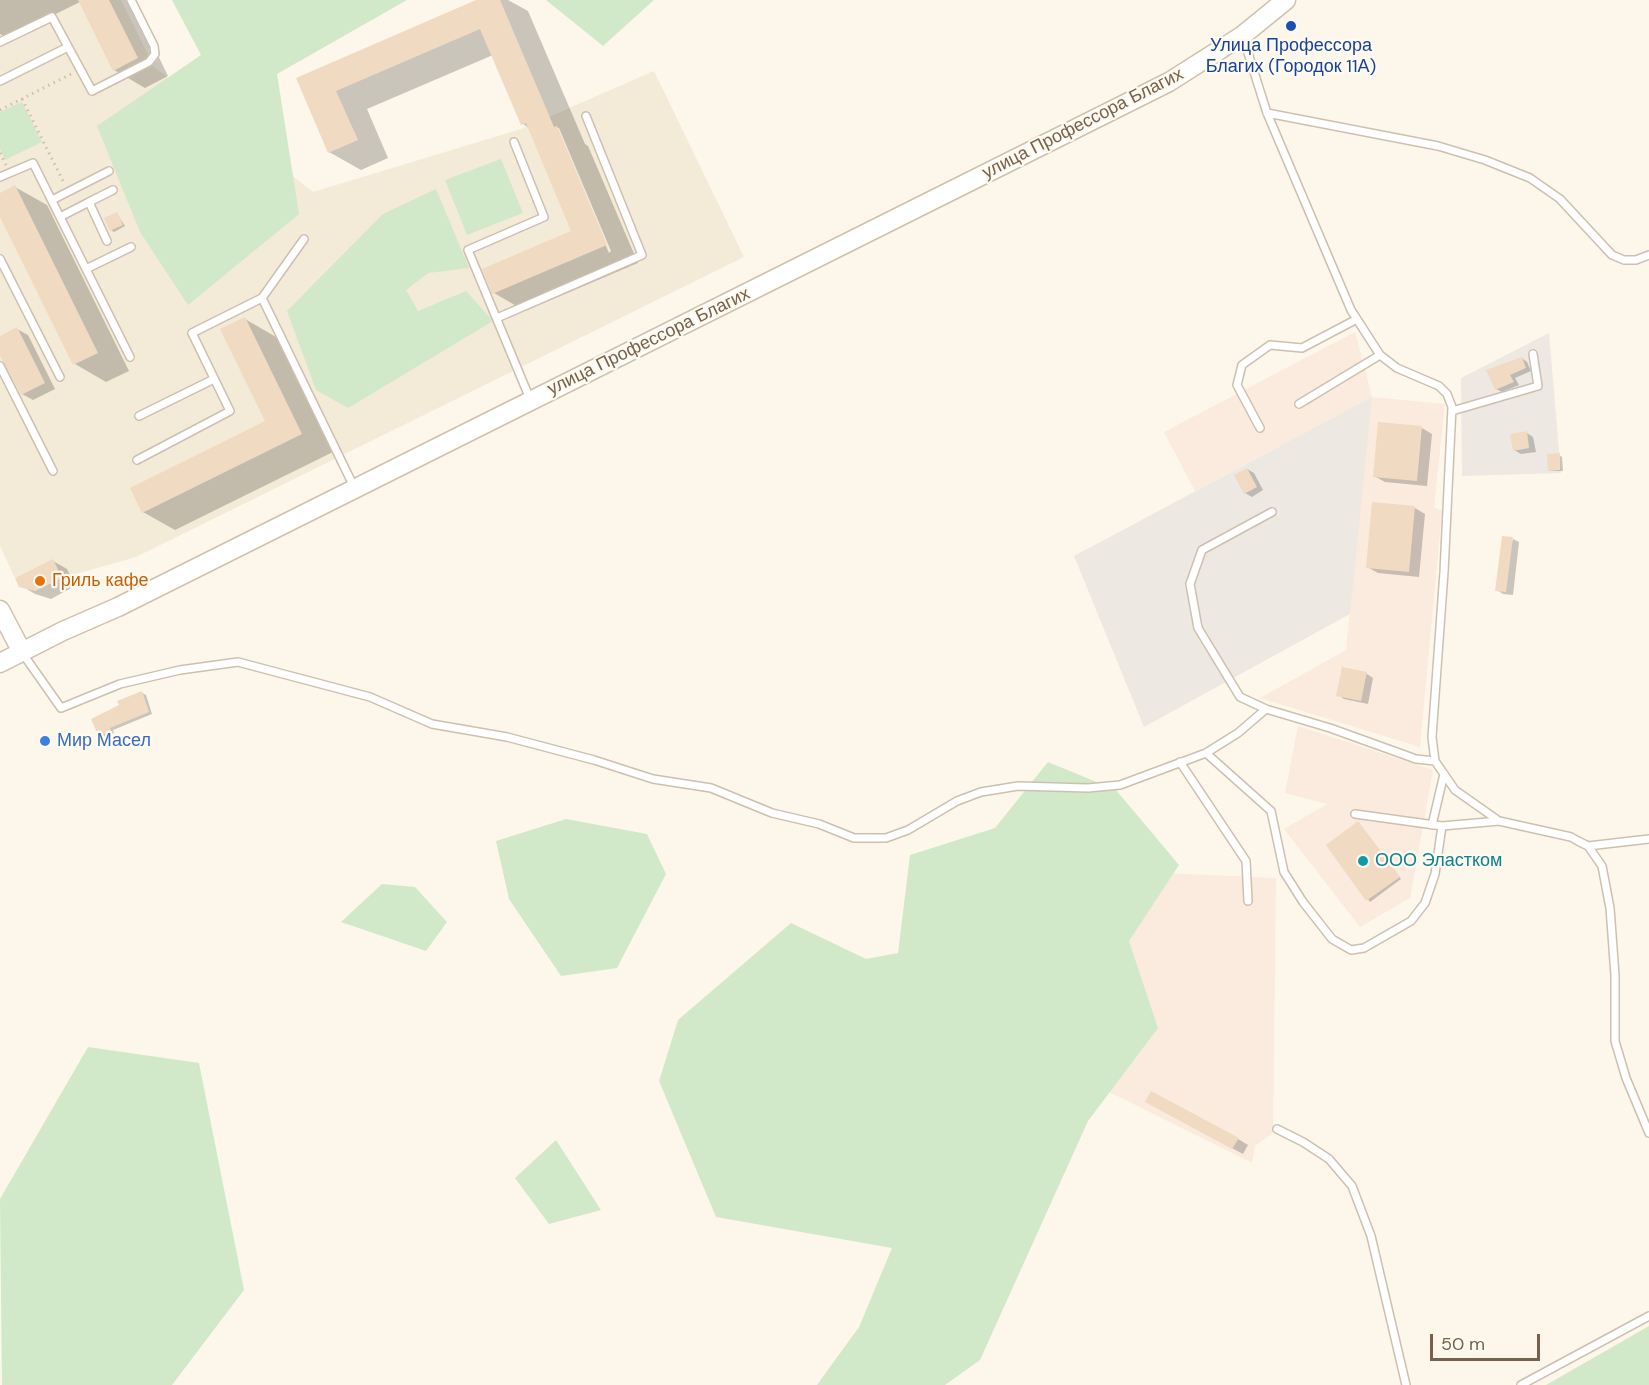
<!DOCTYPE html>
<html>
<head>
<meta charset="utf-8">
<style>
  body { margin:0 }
  #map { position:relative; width:1649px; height:1385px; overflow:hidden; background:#fcf7ea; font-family:"DM Sans",sans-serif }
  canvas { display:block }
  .scale { position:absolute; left:1430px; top:1334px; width:110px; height:27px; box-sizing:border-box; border:3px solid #75614e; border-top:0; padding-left:8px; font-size:18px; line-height:21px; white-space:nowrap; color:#75614e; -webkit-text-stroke:4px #fefaf0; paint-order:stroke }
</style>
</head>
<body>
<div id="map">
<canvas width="1649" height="1385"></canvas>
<div class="scale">50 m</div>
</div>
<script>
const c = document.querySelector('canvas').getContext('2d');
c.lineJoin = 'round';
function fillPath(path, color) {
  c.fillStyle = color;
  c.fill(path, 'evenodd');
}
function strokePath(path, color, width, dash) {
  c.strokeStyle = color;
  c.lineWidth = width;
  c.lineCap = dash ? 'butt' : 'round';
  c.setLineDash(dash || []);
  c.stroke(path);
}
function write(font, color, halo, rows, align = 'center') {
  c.font = font + ' "DM Sans",sans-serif';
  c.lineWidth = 4.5;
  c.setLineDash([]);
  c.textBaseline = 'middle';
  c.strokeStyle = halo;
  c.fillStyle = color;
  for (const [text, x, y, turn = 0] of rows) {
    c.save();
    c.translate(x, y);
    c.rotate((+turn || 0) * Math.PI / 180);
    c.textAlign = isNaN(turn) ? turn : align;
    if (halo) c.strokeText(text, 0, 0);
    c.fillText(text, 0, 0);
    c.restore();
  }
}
fillPath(new Path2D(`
  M0,0H121L154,67L313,192L521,129L654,71L744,257L136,557L62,578L53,560L15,578L0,546Z`), '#f3ead8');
fillPath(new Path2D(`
  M1355,332L1372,397L1445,404L1434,507L1442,511L1420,747L1260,698L1346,650L1371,398L1195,491L1164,432Z
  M1298,726L1433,770L1410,898L1360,927L1284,829L1327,804L1285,793Z
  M1141,872L1276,878L1273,1133L1255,1146L1252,1163L1071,1073Z`), '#fbeade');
fillPath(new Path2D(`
  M1549,333L1561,473L1462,476L1461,378Z
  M1372,397L1350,614L1144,727L1074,556Z`), '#ede9e2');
fillPath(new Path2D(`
  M172,0H407L277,74L299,214L188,305L140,232L97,126L201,55Z
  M546,0H654L603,46Z
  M22,102L42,142L5,160L0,149V112Z
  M501,159L523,213L467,235L445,180Z
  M436,189L469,268L428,273L406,290L418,311L466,291L493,321L348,408L316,390L287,311L383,214Z
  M1048,762L1116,790L1179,865L1129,941L1158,1028L1088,1121L980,1360L945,1385H817L859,1327L892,1248L716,1217L659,1081L678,1020L791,923L866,959L898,953L910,855L995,828Z
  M566,819L647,834L666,874L617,968L561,976L509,899L496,841Z
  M382,884L415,887L447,922L426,951L341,922Z
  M88,1047L199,1063L244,1290L172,1385H2L0,1199Z
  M556,1140L601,1210L549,1224L515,1178Z
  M1649,1326V1385H1546Z`), '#d1e9c8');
fillPath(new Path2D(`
  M0,0H131L168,76L145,88L114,70L80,2L7,38L0,34Z
  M480,0H508L528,11L585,144L588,146L638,263L525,311L494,293L573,232L529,128L523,124L493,55L367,109L388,158L361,170L329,152L298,79ZM556,128H559L611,251L609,253Z
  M15,187L47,205L129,371L106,382L75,364L0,214V195Z
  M117,214L125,226L114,232L111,230Z
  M245,319L276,337L333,452L175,530L143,512L267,422Z
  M17,329L28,335L55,389L33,400L22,394L0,352V337Z
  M1522,358L1527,362L1531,371L1515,378L1519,385L1502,392L1496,389Z
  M1422,428L1432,434L1427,486L1385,482L1374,476Z
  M1527,433L1533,437L1536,452L1521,454L1514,450Z
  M1559,455L1562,457L1563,471H1552L1549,470Z
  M1247,469L1254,473L1263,490L1252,497L1245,493Z
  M1415,508L1425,514L1419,577L1378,573L1367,567Z
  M1513,539L1519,542L1513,595L1503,594L1497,590Z
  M53,561L67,569L75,586L51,599L35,594L20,585Z
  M1367,674L1373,678L1368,704L1344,699L1338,695Z
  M142,693L146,695L152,714L113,730L114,733L104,738L100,736Z
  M1359,823L1401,879L1370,902L1328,845Z
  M1157,1108L1238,1139L1248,1145L1243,1154Z`), '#0003');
fillPath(new Path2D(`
  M78,0H109L138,58L113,71Z
  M476,0H500L554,127L557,126L607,245L492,294L482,269L571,231L526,123L521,125L480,29L336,91L358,140L328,153L296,78Z
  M15,185L98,353L73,365L0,217V193Z
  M117,212L123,225L110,231L104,218Z
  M245,317L302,434L142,513L130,488L265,421L220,329Z
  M17,327L45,383L21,395L0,356V336Z
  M1522,357L1526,368L1510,375L1514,382L1495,390L1486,370Z
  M1378,422L1422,426L1417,481L1373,477Z
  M1527,431L1529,448L1513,451L1510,434Z
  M1560,453V470L1548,471L1547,454Z
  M1247,468L1257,487L1244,494L1234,475Z
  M1372,502L1415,506L1409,572L1366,568Z
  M1502,536L1513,537L1506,592L1495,591Z
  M53,559L62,578L35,591L19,587L15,578Z
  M1342,667L1367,672L1361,701L1336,696Z
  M142,691L149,712L110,728L111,731L99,737L91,719L119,705L117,701Z
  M1358,821L1400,877L1366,901L1326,845Z
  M1151,1091L1239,1138L1232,1149L1145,1102Z`), '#f0dac2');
const lane = new Path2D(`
  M1243,37L1267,113L1351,310L1380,355L1397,368L1439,386L1447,394L1452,407L1444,572L1432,737L1435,761L1455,790L1499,821L1571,837L1578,841L1588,846L1602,866L1610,908L1615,975V1041L1626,1078L1649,1133
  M0,42L52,17L92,91L149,62L155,54L154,46L131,0
  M0,81L68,47
  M1267,113L1438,146L1485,160L1530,178L1560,199L1612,255L1624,260H1636L1649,255
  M514,142L544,217L468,250L530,399
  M0,177L33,163L130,357
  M52,200L109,171
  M89,202L113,190
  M60,217L89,202L107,241
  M304,239L262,298L354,487
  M0,259L60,377
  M86,269L131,247
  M497,318L642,255L586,116
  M0,366L53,471
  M1299,404L1380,355
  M1452,411L1538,386L1533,354
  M139,416L214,379
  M1260,428L1237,385L1242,365L1270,345L1302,348L1357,319
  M137,460L230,411L192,333L262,298
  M1272,512L1202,550L1190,584L1198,628L1240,697L1266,709L1330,728L1416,759L1435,761
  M23,654L61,708L120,684L180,670L238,662L370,697L432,724L507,737L594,760L653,779L711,788L772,813L819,824L854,838H886L908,830L957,801L981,792L1018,786L1088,788L1120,785L1206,753L1238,733L1266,709
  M1206,753L1271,811L1284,872L1303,902L1332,939L1351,950L1364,948L1411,921L1425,903L1435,874L1442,826
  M1180,762L1246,861L1248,901
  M1355,814L1442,826L1499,821
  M1432,825L1444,774
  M1588,846L1649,839
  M1277,1129L1303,1142L1329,1159L1352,1186L1371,1236L1406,1385
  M1521,1385L1649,1316`);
const secondary = new Path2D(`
  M0,610L22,652
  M0,663L63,631L118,607L1169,82L1243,35L1286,0`);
strokePath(lane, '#cdc0b0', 10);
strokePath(secondary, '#d0c1ad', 21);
strokePath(new Path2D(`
  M22,99L64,183
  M0,110L71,74
  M0,153L6,165`), '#d5bea5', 3, [1.5, 4.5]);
strokePath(lane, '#fff', 7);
strokePath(secondary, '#fff', 18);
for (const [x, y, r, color] of [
  [1291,26,6,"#1a4fb4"],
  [40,581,6,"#e8710a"],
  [45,741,6,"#3f7fe0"],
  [1363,861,6,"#0f9aa8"]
]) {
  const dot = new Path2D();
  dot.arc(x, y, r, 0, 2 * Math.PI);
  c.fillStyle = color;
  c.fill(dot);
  strokePath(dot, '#fefaf0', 2);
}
write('18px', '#164399', '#fefaf0', [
  ["Улица Профессора",1291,46],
  ["Благих (Городок 11А)",1291,67]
]);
write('18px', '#75614e', '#fefaf0', [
  ["улица Профессора Благих",1083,124,-27],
  ["улица Профессора Благих",649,342,-26]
]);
write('18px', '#c56008', '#fefaf0', [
  ["Гриль кафе",52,581]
], 'left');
write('18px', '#366cbe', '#fefaf0', [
  ["Мир Масел",57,741]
], 'left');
write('18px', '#0d838f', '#fefaf0', [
  ["ООО Эластком",1375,861]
], 'left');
</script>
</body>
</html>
